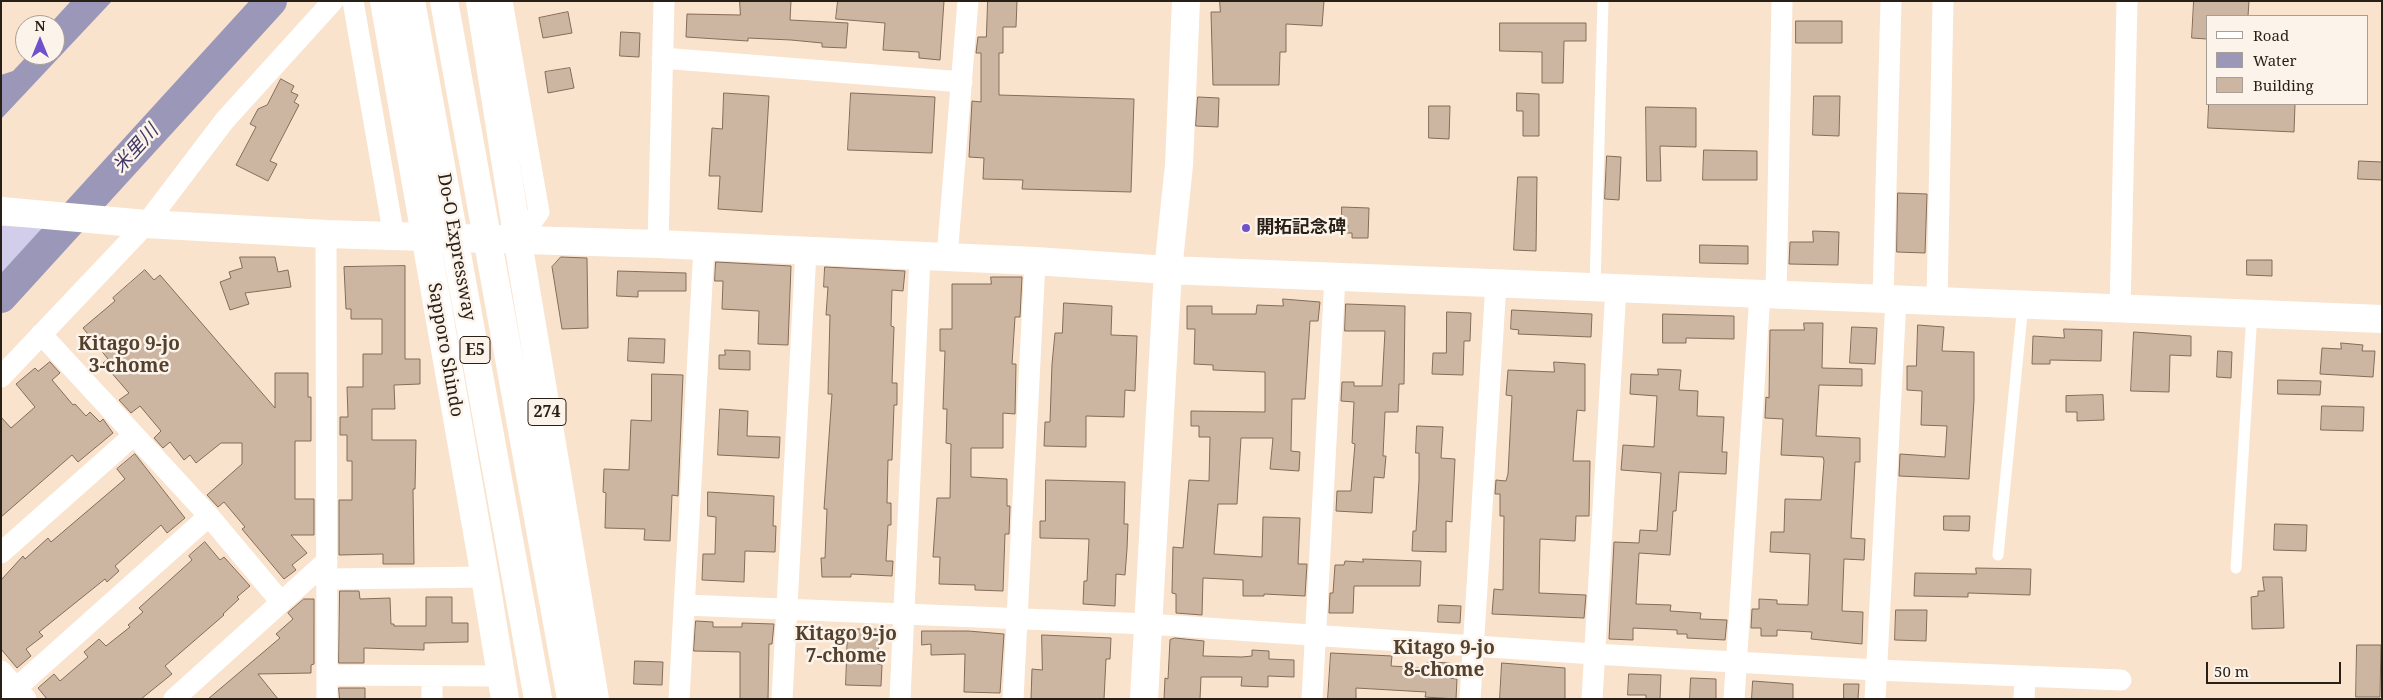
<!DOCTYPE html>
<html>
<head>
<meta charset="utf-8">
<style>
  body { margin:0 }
  #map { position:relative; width:2383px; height:700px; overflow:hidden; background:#fae3cd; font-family:"Noto Serif",serif }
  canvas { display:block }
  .frame { position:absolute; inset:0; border:2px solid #281f17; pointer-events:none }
  .legend { position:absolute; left:2206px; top:15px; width:162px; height:90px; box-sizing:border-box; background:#fcf3ea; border:1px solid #a79e96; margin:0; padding:6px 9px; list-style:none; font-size:15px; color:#281f17 }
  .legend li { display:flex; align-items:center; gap:10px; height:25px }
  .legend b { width:25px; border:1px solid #a79e96 }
  .north { position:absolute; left:15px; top:15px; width:50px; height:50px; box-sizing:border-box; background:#fcf3ea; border:1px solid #a79e96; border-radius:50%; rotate:0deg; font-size:14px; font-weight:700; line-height:20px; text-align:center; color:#281f17 }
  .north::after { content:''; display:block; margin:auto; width:18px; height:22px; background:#7151cb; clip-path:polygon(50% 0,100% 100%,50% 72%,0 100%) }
  .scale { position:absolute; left:2206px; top:662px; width:135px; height:22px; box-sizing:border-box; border:2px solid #281f17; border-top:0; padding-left:6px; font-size:15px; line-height:18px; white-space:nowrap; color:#281f17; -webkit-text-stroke:4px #fcf3ea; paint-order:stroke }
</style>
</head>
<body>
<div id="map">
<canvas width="2383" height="700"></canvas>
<div class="frame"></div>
<ul class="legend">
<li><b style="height:6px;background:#fff"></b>Road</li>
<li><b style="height:14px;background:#9b97b8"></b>Water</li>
<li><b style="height:14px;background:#cdb6a1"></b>Building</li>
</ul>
<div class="north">N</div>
<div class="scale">50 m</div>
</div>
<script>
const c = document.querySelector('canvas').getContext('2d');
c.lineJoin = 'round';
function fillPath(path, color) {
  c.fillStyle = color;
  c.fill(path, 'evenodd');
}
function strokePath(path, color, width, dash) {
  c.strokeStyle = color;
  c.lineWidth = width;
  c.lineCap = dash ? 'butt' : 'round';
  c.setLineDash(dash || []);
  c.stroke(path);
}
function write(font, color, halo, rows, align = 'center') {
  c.font = font + ' "Noto Serif","Noto Sans JP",serif';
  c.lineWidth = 5;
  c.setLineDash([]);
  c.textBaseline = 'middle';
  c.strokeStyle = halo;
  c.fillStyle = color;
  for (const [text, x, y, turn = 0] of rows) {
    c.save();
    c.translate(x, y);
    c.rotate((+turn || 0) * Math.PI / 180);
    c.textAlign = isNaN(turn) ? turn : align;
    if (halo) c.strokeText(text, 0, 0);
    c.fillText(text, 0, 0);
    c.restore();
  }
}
fillPath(new Path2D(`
  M1,226L51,228L1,283Z`), '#d1cdeb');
fillPath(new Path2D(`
  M71,1H112L1,119V75L13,71L28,55H55V25H49Z`), '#9b97b8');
strokePath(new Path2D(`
  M1,297L271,1`), '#9b97b8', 32);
const building = new Path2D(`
  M740,1H791L790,20L848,23L846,48L822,47V43L791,40L748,38V41L686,37L687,14L740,15Z
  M838,1H944L940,60L919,58V52L883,50L885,23L836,19Z
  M988,1H1017L1016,27H1003V53H999V95L1134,99L1131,192L1022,189L1023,180L983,179L984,158L969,157L972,101L981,102V53H976L978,37H986Z
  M1220,1H1324L1322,26L1286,24V52H1280L1279,85H1213L1211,12H1220Z
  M2194,1H2249L2248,16H2207V39L2192,38Z
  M568,12L572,33L543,38L539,18Z
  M1796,21H1842V43H1796Z
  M1500,23H1586V41H1564L1563,83H1542V52L1500,51Z
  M621,32L640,33L639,57L620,56Z
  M570,68L574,88L548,93L545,72Z
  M281,79L294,86L291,92L298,95L294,102L299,105L270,161L277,164L268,181L236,165L256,127L250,124L258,109L267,105Z
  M724,93L769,96L762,212L718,209L720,176H709L712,128L722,129Z
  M851,93L935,97L932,153L848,150Z
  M1517,93L1539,94V136H1523V111H1517Z
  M1814,96H1840L1839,136L1813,135Z
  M1198,97L1219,98L1218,127L1196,126Z
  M2209,104H2295L2294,132L2208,128Z
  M1429,106H1450L1449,139L1429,138Z
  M1646,107L1696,108V147L1660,146L1661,181H1647Z
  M1704,150L1757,151V180H1703Z
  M1607,156L1621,157L1619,200L1605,199Z
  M2359,161L2382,162V180L2358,179Z
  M1518,177H1537L1536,251L1514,250Z
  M1898,193L1927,194L1925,253L1897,252Z
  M1342,207L1369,208L1368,238H1352V233H1347L1348,225H1342Z
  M1813,231L1839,232L1838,265L1789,264L1790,242H1813Z
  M1700,245L1748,246V264L1700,263Z
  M240,257H275L278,272L288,270L291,287L245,293L249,304L230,310L220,282L231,278L229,272L242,268Z
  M561,257L587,258L588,328L562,329L552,267Z
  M2247,260H2272V276L2247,275Z
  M716,262L791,266L788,345L758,344L759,311L722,309L723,281H715Z
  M405,266V359H420V384L394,385L395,409H372V440H416L415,489H413L414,564H383V554L339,555V500H352V461H347V435H340V417H348L347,387H363V354H382V319H351V309H346L344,267Z
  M825,267L905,271L903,291L892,290L891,326L894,327L892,383H897V405H894L892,460H888L887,503H891V525H888L886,561H893L892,576L851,574V577H822L821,558H825L827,509H824L832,394H828L830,315H826L828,287H824Z
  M145,270L154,280L160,275L275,408V373H308V397H311V441H295V499H314V535H291L307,553L292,565L296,570L284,579L242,529L245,527L224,502L218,507L207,495L242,464V443H221L196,463L190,455L184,460L170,442L163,448L154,438L161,431L140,406L131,413L119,400L129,393L103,363L108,359L83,328L115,301L113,298Z
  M618,271L686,273V291H638V297L617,296Z
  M991,277H1022L1020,317H1015L1012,364H1016L1015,414L1003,413V448H971V477L1007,479V506H1010L1009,534H1005L1003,591L975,590V585L939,584L940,557H933L937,498H950L951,444L946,443L947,409H943L945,351H940V329H952V284H991Z
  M1283,299L1320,302L1318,321H1310L1305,399H1292L1291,451L1300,452L1299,471L1270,469L1273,438H1241L1237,504H1218L1214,554L1262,557L1263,517L1300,518L1298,564H1307L1305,596L1264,594V596H1243V580L1203,578L1202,615L1176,613V594L1172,593L1173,547L1183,548L1189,480L1209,481L1210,437H1199V426H1191V411L1265,412V372L1213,370V365L1194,364L1195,329H1187V306H1212V314H1256L1257,305L1283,306Z
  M1064,303L1112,306L1111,335L1137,336L1135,391L1125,390L1124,417L1086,416V447L1044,446L1045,422H1050L1052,364L1055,333H1062Z
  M1346,304L1405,306L1404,384H1399L1398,412H1385L1383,456H1386L1384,478L1374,477L1372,513L1336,511L1337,491H1351L1355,444L1352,443L1354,402L1341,401L1342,382H1354V386H1382L1385,331H1345Z
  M1512,310L1592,314L1591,337L1518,334L1519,330L1511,329Z
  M1447,312L1471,313L1470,341H1464L1463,375L1432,374L1433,353H1446Z
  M1663,314L1734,316V339L1686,338V343H1663Z
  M1804,323H1823L1822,368L1862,369V386L1819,385L1816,436L1860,438V462H1855L1851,538L1865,539L1864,560L1844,559L1842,611L1863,612L1862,644L1811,639L1812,632L1777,630V636H1761V628H1751L1752,609H1759V599L1777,600V604L1808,605L1810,554L1770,552L1771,532H1784L1785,499L1821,500L1824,461L1823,457L1781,455L1783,419L1765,418L1766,397L1769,398L1770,330H1804Z
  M1918,325L1944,327L1942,351L1974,352V400L1969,479L1899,476L1900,454L1945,457L1947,426L1921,425L1922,391L1907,390V366H1916Z
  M1852,327L1877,328L1875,364L1850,363Z
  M2064,329L2102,330L2101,361L2050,360V364H2032L2033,336L2064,338Z
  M2134,332L2191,336V356L2170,355L2169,392L2131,391Z
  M629,338L665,339L664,363L628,361Z
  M2341,343L2363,345L2362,351H2375L2373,377L2320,374L2322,348L2341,349Z
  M725,350L750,351V370L719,369V355H725Z
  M2218,351L2232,352L2231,378L2217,377Z
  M50,362L60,373L52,380L73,405L75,404L86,416L90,412L100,422L103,419L113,433L78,462L72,455L1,517V417L11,428L35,407L16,384L35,368L38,371Z
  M1554,362L1585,364V411L1577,410L1573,461H1590L1589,516H1576L1575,541L1540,539L1539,593L1586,595L1584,618L1492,614L1494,589L1503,590L1504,516H1500V494H1495L1496,480L1506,481L1508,474L1512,396L1506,395L1508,370L1554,372Z
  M1658,369L1681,370L1679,390L1698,391L1697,416L1724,417L1722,452H1727L1726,474L1679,472L1676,511H1673L1670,555L1639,553L1636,604L1671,605L1670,611L1701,613L1700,619L1727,620L1725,640L1687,638V634H1677V630L1633,628V640L1609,639L1614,542L1639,543L1640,530L1657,531L1661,473L1621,470L1623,445L1654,447L1657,396L1630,394L1631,374L1658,375Z
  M652,374L683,375L678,496L672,495L670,541L644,540L645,529L605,528L606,493L603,492L604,469L629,470L631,420L651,421Z
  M2278,380L2321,381L2320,395L2278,394Z
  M2103,395L2104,420L2077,421V412H2066V396Z
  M2322,406L2364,407L2363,431L2321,430Z
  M720,409L748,411L747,436L780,437L779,458L718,455Z
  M1417,426L1443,427L1441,458L1455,459L1452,522L1446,521V552L1412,551L1413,531H1416L1419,480V453H1416Z
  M135,454L185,518L167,533L161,525L115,566L119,571L107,582L105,579L39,632L43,636L26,649L31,656L17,668L1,649V580L23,556L25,559L48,538L51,542L125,479L117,469Z
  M1046,480L1125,482L1124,524H1128L1127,549L1125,575L1116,574L1115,606L1083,604L1084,581H1087L1089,539L1040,538V521H1045Z
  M708,492L774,496L773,526H776L775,552L745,551L744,582L702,580L703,554H715L716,517L708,516Z
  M1944,516H1970L1969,531L1944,530Z
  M2275,524L2307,525L2306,551L2274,550Z
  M205,542L220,560L224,557L250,586L237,597L239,599L223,614L224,615L165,666L172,674L141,699H47L38,688L54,674L60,681L88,657L84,652L99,639L106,646L130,627L128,625L143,612L139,608L192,560L189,556Z
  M1363,559L1421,561L1420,586H1354L1353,613H1329L1330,593H1333L1335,565H1344L1345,561L1363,562Z
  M1976,568L2031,569L2030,595L1968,593V597L1914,596L1915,573L1976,574Z
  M2263,577H2282L2284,628L2252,629L2251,597L2258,596V591H2264Z
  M340,591H359L360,599L390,598L391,624H394V626H426V597H452V623H468V642L424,643V650L364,648V663H339Z
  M304,599H314V664L311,665V673L258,674L278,699H208L280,638L276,634L293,619L288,613Z
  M1439,605L1461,606L1460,623L1438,622Z
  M1896,610H1927L1926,641L1895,640Z
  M696,621L713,622V627H742V623L774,624L772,644H769L768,699H740V652L694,651Z
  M848,629H879L878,664L882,665L881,686L846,685Z
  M922,631H968L1004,634L1000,693L964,692L965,654L931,655V644L922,645Z
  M1042,635L1111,638L1110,659H1106L1104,699H1031L1032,669L1042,670Z
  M1175,638L1204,641L1203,656L1242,657L1252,656V650L1269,651V659L1294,660V677L1268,676V687L1241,686L1242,677H1201L1200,699H1164L1165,678L1168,679L1170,640Z
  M2357,645H2381L2380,697H2356Z
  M1331,653L1392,656L1391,666L1427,668L1428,662L1450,663L1449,678L1457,679L1456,699L1425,697L1426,692L1356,688V699H1328Z
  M635,661L663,662L662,685L634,684Z
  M1502,663L1565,668V699H1500Z
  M1629,674L1661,675L1660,699H1646V695H1628Z
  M1691,678L1716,679V699H1690Z
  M1753,681L1793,684V699H1752Z
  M1844,684H1859L1858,699H1844Z
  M339,688H365V699H340Z`);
fillPath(building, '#cdb6a1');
strokePath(building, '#826d5a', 1);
strokePath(new Path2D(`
  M1595,286L1603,1
  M1998,555L2023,304
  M2236,568L2252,313`), '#fff', 11);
strokePath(new Path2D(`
  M353,1L394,237
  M502,1L539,212L518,240
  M662,58L962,82
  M326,234L327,699
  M658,244L664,1
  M947,257L968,1
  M1776,294L1782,1
  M1883,298L1891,1
  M1937,300L1943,1
  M2120,309L2127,1
  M41,334L209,516L281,602
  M1,377L146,224L225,120L333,1
  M1,553L134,435
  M328,579L485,577
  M685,605L1147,624L1594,654L1876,670L2121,680
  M1,671L26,699
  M327,675L500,676
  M432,676V699
  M4,699L209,516
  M174,699L327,561
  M679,699L704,247
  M782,699L806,251
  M900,699L920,256
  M1013,699L1035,261
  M1312,699L1335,277
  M1470,699L1496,283
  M1592,699L1616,287
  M1734,699L1760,293
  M1875,699L1896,299
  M2024,699L2025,676`), '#fff', 21);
strokePath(new Path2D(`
  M1,211L146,224L326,234L658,244L1035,261L1168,270L2382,319
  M1144,699L1168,270L1179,165L1186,1`), '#fff', 28);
strokePath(new Path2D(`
  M384,1L485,577L505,699
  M411,1L538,699
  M444,1L571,699
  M480,1L522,266L595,699`), '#fff', 28);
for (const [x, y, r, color] of [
  [1246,228,5,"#7151cb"]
]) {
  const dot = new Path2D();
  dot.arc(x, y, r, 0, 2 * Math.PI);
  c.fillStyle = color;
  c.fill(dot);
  strokePath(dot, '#fcf3ea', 2);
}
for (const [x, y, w] of [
  [475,350,30],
  [547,412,38]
]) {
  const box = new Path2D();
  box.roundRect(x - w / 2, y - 13.5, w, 27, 4);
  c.fillStyle = '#fcf3ea';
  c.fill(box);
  strokePath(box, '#281f17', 1);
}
write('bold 16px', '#281f17', null, [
  ["E5",475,350],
  ["274",547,412]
]);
write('bold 18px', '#281f17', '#fcf3ea', [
  ["開拓記念碑",1256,228]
], 'left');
write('18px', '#281f17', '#fcf3ea', [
  ["Do-O Expressway",456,247,80],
  ["Sapporo Shindo",445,350,80]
]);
write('italic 19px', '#423967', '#fcf3ea', [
  ["米里川",136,149,-48]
]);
write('bold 19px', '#53412e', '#fcf3ea', [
  ["Kitago 9-jo",129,345],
  ["3-chome",129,367],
  ["Kitago 9-jo",846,635],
  ["7-chome",846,657],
  ["Kitago 9-jo",1444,649],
  ["8-chome",1444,671]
]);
</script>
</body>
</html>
